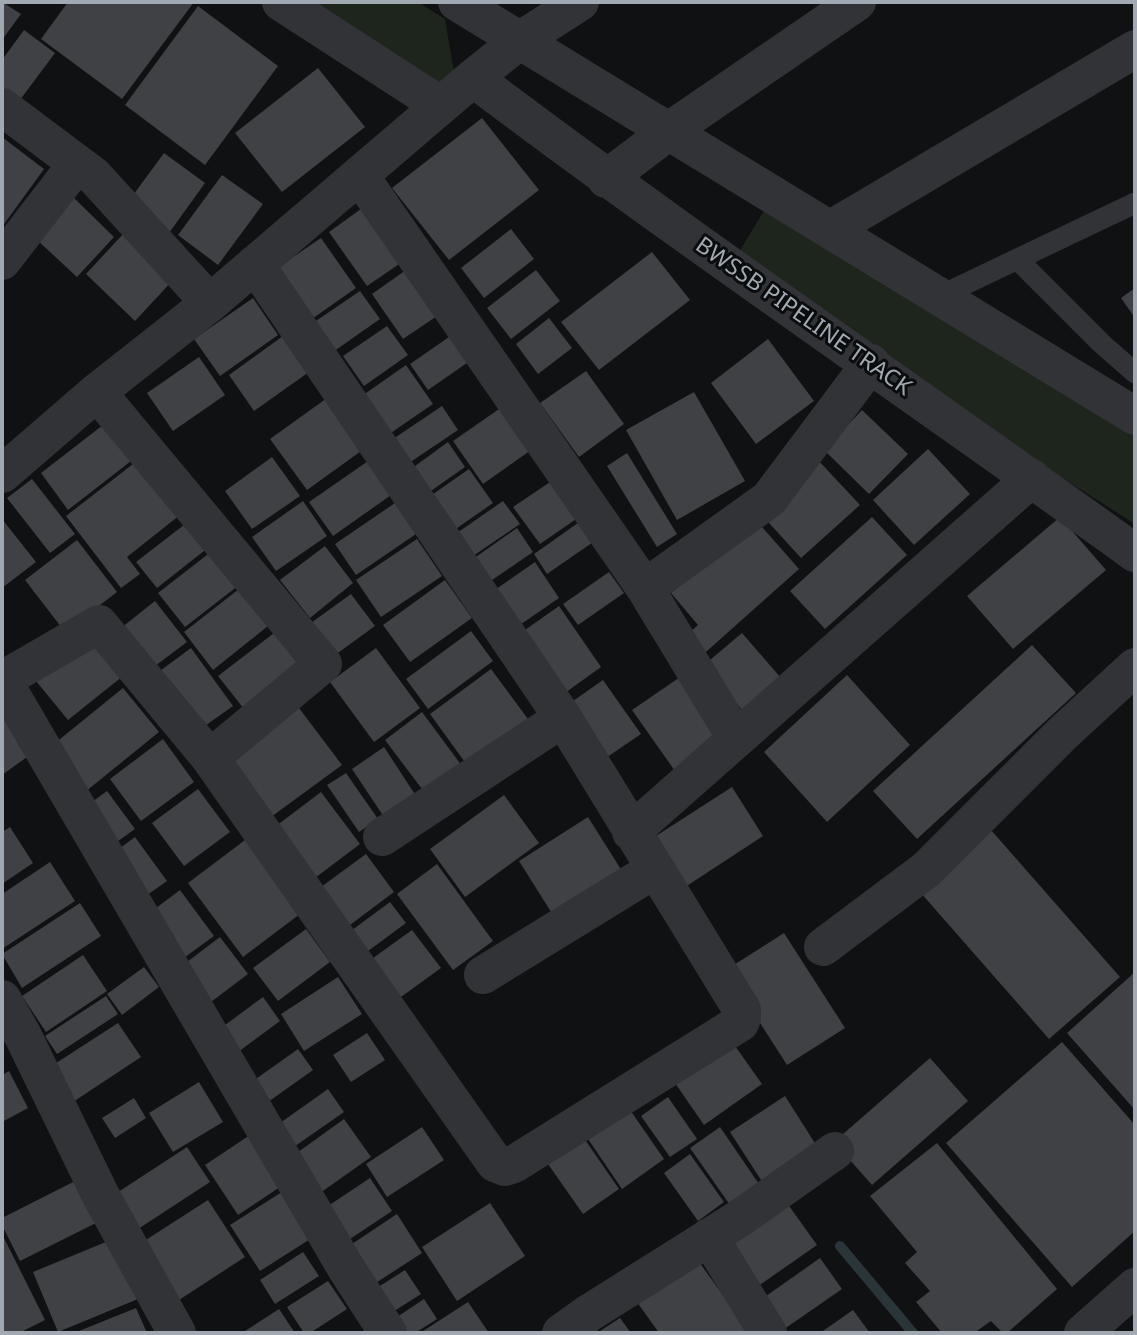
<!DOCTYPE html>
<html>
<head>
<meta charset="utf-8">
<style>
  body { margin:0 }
  #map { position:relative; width:1137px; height:1335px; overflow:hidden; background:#101112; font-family:"Noto Sans",sans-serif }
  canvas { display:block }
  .frame { position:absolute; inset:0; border:4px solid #a1a9b3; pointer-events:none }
</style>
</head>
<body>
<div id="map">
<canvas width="1137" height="1335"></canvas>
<div class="frame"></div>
</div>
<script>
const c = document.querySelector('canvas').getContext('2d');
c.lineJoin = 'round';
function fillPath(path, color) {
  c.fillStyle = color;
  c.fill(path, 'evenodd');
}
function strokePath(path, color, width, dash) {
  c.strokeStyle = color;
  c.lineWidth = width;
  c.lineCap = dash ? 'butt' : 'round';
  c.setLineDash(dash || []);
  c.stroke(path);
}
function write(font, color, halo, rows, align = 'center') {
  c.font = font + ' "Noto Sans",sans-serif';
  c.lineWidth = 6;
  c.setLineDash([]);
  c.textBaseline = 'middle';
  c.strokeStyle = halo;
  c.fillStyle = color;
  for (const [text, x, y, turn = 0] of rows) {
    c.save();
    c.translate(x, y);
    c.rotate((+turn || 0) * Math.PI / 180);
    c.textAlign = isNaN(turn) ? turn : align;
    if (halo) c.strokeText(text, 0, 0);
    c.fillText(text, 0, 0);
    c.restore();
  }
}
fillPath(new Path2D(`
  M296,2H418L445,19L455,78L439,95Z
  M768,204L1135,432V524L730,267Z`), '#1d251d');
strokePath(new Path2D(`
  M840,1246L913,1333`), '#2a353a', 10);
fillPath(new Path2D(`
  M2,2L21,14L2,40Z
  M68,2H194L122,99L41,39Z
  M198,6L278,66L205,165L125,105Z
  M24,30L55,53L14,108L2,98V60Z
  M318,68L365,127L282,192L235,133Z
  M482,118L539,190L449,260L392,188Z
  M2,137L44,169L2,227Z
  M164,153L205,183L169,233L128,202Z
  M222,175L263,204L218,265L178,235Z
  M74,198L114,237L77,277L36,239Z
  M372,201L411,256L367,286L329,232Z
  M511,229L534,259L484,298L461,268Z
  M124,233L174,279L135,321L86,274Z
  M321,238L356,288L309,321L274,270Z
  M652,252L690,300L599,370L561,322Z
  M416,263L449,308L403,339L372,294Z
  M536,270L560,301L511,339L487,308Z
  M1135,288V318L1121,298Z
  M360,291L380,319L330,354L310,325Z
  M253,298L278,335L220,376L194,339Z
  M549,318L572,348L538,374L516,344Z
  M387,326L408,355L364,386L343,356Z
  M462,328L480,354L428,390L410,364Z
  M283,336L309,372L254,411L229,375Z
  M768,339L814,401L756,444L711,383Z
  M199,357L225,395L173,431L147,393Z
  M406,365L433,404L382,439L356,400Z
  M586,371L624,424L579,457L540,403Z
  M694,392L745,481L677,520L626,430Z
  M327,398L364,449L307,490L270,439Z
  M512,400L541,443L483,484L453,441Z
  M442,406L458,430L409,463L393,439Z
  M862,410L908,454L869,494L824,450Z
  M112,418L140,454L68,510L41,473Z
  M448,442L465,467L428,493L411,469Z
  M928,449L970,494L914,545L873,500Z
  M627,453L677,534L657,547L607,466Z
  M142,457L185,511L127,557L140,574L121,588L66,516Z
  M272,457L300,496L252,529L225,491Z
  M371,459L394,493L333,536L309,502Z
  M817,459L860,505L801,558L759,512Z
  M469,469L493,503L450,533L426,499Z
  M556,478L582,515L540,544L513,507Z
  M32,479L75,534L50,553L7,498Z
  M303,501L327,536L276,571L252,537Z
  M503,501L520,524L470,558L454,535Z
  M395,503L416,534L356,575L335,544Z
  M872,517L907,555L825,629L790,591Z
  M1060,517L1106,570L1013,649L967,596Z
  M585,518L599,538L547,574L534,554Z
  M2,519L36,562L2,588Z
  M755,519L799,569L698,659L681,640L698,625L671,593Z
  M189,521L209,547L157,588L136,562Z
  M517,528L533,552L479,589L463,566Z
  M417,539L442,576L381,617L356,580Z
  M77,540L117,592L65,632L25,580Z
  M325,546L353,583L310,618L280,580Z
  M212,551L239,585L185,627L158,593Z
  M535,562L559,598L514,629L489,594Z
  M609,572L624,593L578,625L563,604Z
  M445,580L472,618L410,662L383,625Z
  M239,589L268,626L213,670L184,632Z
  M351,594L375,626L331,658L308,625Z
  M155,601L187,642L147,672L116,632Z
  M559,606L601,667L558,698L515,637Z
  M471,631L493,661L428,709L406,679Z
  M274,633L299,665L244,709L218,676Z
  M742,633L781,678L743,711L704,665Z
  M91,636L123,676L68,720L36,681Z
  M1032,645L1076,693L917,839L873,791Z
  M191,648L233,706L195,733L153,676Z
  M376,648L420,708L374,742L330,682Z
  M491,669L528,719L467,765L430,714Z
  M686,673L729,734L675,771L632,710Z
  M847,675L910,745L827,822L764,752Z
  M603,680L641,734L600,762L563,708Z
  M123,688L159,732L85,792L49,748Z
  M2,703L34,752L2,775Z
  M296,704L342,765L271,817L225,756Z
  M422,712L462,766L425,793L385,740Z
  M163,739L194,782L141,821L110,779Z
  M384,747L418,799L386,820L352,769Z
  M346,773L378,819L359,832L327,785Z
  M732,787L763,836L676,893L645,843Z
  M198,789L230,832L184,866L152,823Z
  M107,791L135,829L114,844L85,807Z
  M321,792L360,844L315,878L276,826Z
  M504,795L539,843L465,897L430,849Z
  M588,817L622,871L553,915L519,861Z
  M10,827L33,863L2,884V832Z
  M991,830L1120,977L1049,1039L920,892Z
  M135,837L167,881L140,900L108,857Z
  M245,840L300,914L243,957L188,883Z
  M366,854L394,892L338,934L310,895Z
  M50,862L75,901L2,949V894Z
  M437,864L493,941L453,970L397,894Z
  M180,890L214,936L181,960L148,914Z
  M390,902L406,923L360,957L344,936Z
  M80,903L101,936L22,988L2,954Z
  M306,929L330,962L278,1001L253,968Z
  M412,930L441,968L394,1002L366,963Z
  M784,933L845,1028L787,1065L726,970Z
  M220,937L248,974L207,1005L179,968Z
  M83,955L107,991L46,1032L22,996Z
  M144,967L159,987L122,1015L107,994Z
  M1135,972V1110L1067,1033Z
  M338,977L362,1014L304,1051L281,1014Z
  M106,996L118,1014L57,1054L45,1036Z
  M263,997L280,1021L238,1052L221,1028Z
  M118,1023L141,1057L73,1102L50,1067Z
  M367,1033L385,1060L351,1082L333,1055Z
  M1062,1042L1135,1125V1231L1072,1287L946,1143Z
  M733,1043L762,1084L704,1125L675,1083Z
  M298,1049L313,1070L261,1107L246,1086Z
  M930,1058L968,1101L872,1185L834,1142Z
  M9,1071L28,1108L2,1122V1075Z
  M199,1082L223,1122L173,1152L149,1113Z
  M328,1089L344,1112L288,1151L273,1128Z
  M785,1096L818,1148L763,1183L730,1132Z
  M668,1097L697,1139L670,1157L641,1116Z
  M134,1098L146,1118L115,1138L102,1118Z
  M628,1107L664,1159L622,1189L586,1136Z
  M344,1119L371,1157L313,1198L287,1160Z
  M422,1127L444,1160L387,1197L366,1164Z
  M720,1127L759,1184L730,1205L690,1148Z
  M579,1131L619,1189L583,1214L543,1157Z
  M250,1135L283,1185L238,1215L205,1165Z
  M937,1143L1057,1289L1007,1333H1003L991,1321L974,1333H942L916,1302L930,1291L905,1263L917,1252L870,1196Z
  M187,1147L210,1182L132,1233L109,1198Z
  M690,1154L724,1202L698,1221L664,1173Z
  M370,1178L392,1211L344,1243L322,1210Z
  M79,1179L100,1221L20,1261L2,1225V1218Z
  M285,1190L315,1236L260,1271L230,1225Z
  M782,1196L817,1245L754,1289L720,1240Z
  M208,1200L245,1257L176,1302L138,1245Z
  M490,1203L525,1256L457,1301L422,1247Z
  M397,1214L422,1253L371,1286L346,1248Z
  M2,1234L45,1320L19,1333H2Z
  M113,1239L138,1299L58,1332L33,1272Z
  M303,1252L319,1276L275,1304L260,1280Z
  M820,1258L842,1289L780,1332L759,1301Z
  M697,1259L750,1333H659L637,1302Z
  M405,1270L421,1294L388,1315L372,1291Z
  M328,1281L347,1309L310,1333H304L287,1307Z
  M424,1299L437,1319L415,1333H399L391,1321Z
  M468,1302L489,1333H420Z
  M136,1308L147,1333H74Z
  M279,1309L295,1333H242Z
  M853,1310L870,1333H820Z
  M620,1318L631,1333H597Z`), '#3f4145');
strokePath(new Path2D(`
  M1017,259L1101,343L1135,373
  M940,296L1135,203`), '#313337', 21);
strokePath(new Path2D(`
  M281,2L440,105
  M457,2L1135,416
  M473,78C690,242 915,394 1135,553
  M2,107L94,176L210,303
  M360,176L645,588L769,499L871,363
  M606,179L669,131L857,2
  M831,229L1135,49
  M2,261L77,164
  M97,392L323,664L210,758
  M2,474L97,392L210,303L473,78L519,41L580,2
  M645,588L736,738
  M2,679L346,1268L388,1333
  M2,680L99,624L210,758L495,1163L505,1167L514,1164L740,1023L742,1018V1010L563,718L255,264
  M631,832L1032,478
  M382,837L563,718
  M823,947L927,869L1062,734L1135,667
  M483,975L654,870
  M2,999L23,1036L101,1196L177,1333
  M709,1237L768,1333
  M561,1333L589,1313L740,1218L835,1151`), '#313337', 38);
strokePath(new Path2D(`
  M1083,1333L1135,1287`), '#313337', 38);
write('23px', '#a1a9b3', '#0b0c0d', [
  ["BWSSB PIPELINE TRACK",803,317,35]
]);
</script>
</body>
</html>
